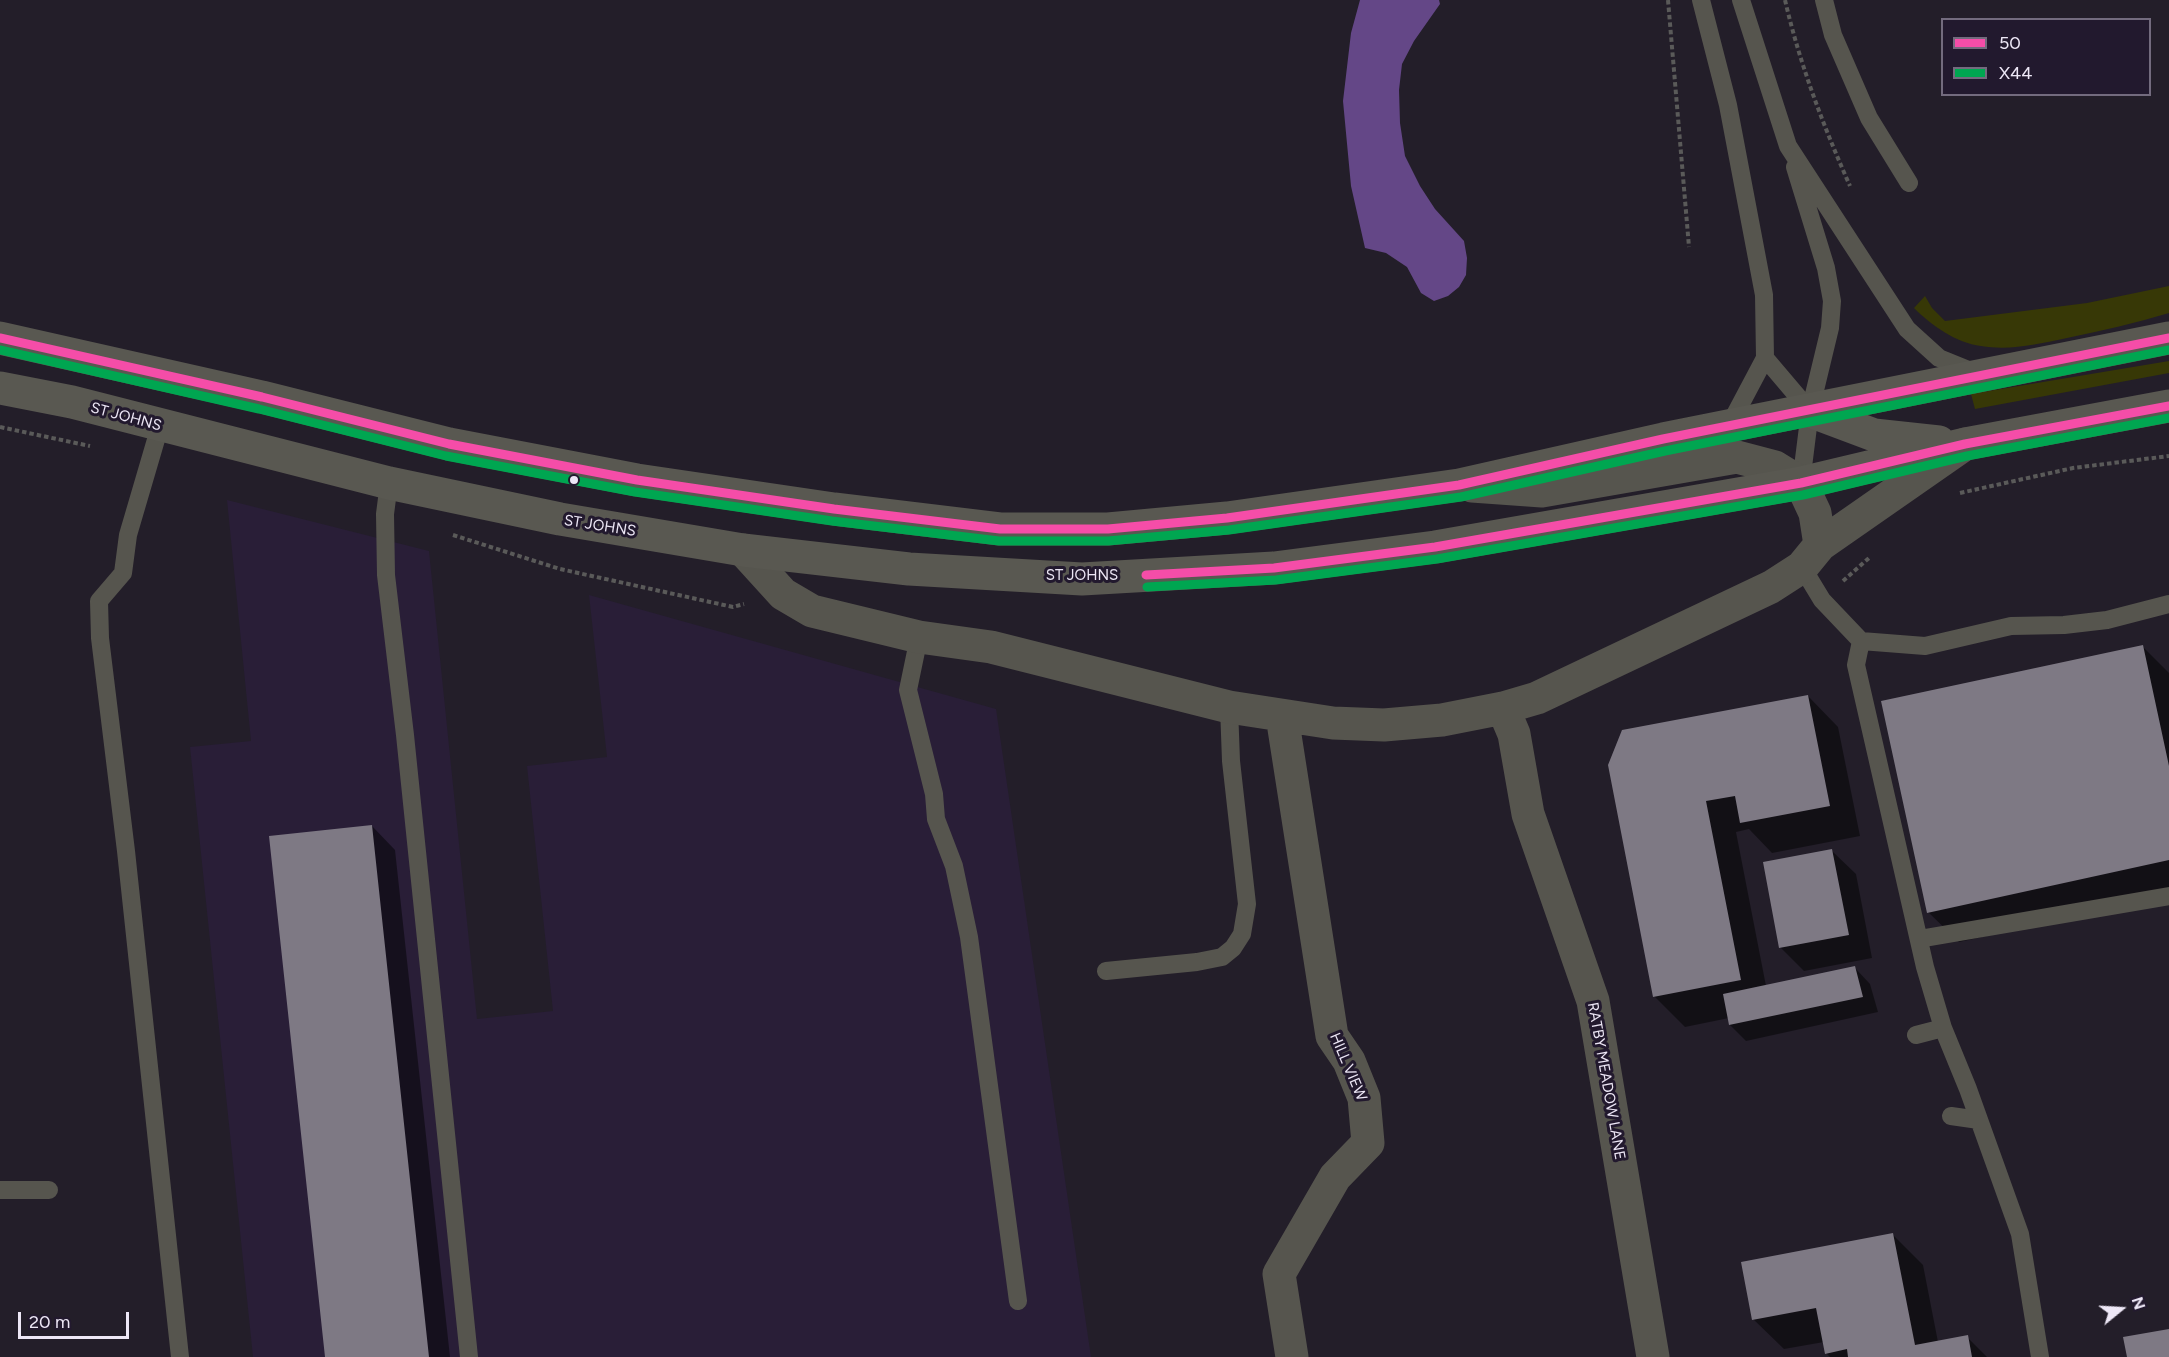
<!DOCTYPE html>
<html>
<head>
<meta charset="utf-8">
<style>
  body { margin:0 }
  #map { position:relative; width:2169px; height:1357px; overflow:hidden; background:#231e29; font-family:Figtree,sans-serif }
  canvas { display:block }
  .legend { position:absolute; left:1941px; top:18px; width:210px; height:78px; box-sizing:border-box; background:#22192e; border:2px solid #736b7e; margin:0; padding:8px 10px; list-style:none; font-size:18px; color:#ede7f6 }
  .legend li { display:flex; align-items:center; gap:12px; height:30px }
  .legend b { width:30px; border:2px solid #736b7e }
  .north { position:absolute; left:2091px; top:1279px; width:60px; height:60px; -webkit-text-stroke:4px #22192e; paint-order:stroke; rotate:72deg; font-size:16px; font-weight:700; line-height:24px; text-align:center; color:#ede7f6 }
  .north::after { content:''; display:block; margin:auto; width:21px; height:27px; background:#ede7f6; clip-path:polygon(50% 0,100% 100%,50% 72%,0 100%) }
  .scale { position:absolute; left:18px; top:1312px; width:111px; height:27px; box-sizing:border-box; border:3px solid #ede7f6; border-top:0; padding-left:8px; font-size:18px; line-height:21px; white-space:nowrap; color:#ede7f6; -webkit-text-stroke:4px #22192e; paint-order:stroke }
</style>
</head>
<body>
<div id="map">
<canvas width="2169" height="1357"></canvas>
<ul class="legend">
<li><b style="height:8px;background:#f54da8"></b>50</li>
<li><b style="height:8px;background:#00a651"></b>X44</li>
</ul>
<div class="north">N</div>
<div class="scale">20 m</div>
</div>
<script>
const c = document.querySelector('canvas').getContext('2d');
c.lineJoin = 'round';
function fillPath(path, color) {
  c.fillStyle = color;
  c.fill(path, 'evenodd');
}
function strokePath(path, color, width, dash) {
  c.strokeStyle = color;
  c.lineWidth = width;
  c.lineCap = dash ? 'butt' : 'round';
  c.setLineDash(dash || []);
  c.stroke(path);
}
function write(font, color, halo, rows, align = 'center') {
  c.font = font + ' Figtree,sans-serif';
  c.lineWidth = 6;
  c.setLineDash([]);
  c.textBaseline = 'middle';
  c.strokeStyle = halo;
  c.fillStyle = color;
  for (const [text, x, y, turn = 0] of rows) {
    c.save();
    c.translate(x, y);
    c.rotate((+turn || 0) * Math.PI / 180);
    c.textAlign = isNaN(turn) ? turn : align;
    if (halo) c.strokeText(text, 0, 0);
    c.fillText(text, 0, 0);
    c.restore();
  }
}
fillPath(new Path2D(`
  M227,500L429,551L477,1019L553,1011L527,766L607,757L589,595L996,709L1091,1357H253L190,747L251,741Z`), '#291e37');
fillPath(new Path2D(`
  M2169,286V313C2135,323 2101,331 2067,338C2038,344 2010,351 1981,346C1956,343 1931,325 1914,308L1925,296L1932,308L1945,321L2087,303Z
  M2169,361V373L1975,409L1971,394Z`), '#373806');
fillPath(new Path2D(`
  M1360,0H1439L1440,4L1414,41L1402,64L1399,90L1400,123L1405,156L1420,186L1435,209L1464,241L1467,258L1466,275L1459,287L1448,296L1434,301L1421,293L1407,267L1386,253L1365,248L1351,186L1343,101L1351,33Z`), '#644787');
fillPath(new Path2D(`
  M2143,647L2169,673V897L1959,942L1928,912Z
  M1808,696L1838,727L1860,836L1772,853L1749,829L1736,832L1766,986L1855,968L1870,984L1878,1012L1746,1041L1730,1025L1729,1018L1685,1027L1654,996L1609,765Z
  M372,826L395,850L450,1357H326Z
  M1832,851L1856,874L1872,958L1804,971L1780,947Z
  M1893,1235L1923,1265L1938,1342L1967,1337L1987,1357H1830L1826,1353L1824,1342L1784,1349L1753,1319Z`), '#0007');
fillPath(new Path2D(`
  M2143,645L2169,766V860L1927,913L1881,701Z
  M1808,695L1830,806L1740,823L1735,796L1706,801L1741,980L1653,997L1608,765L1622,730Z
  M372,825L429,1357H325L269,836Z
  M1832,849L1849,935L1779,948L1763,862Z
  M1855,966L1863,997L1729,1025L1723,994Z
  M1893,1233L1915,1345L1968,1335L1972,1357H1848L1847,1349L1825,1354L1816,1308L1752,1320L1741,1262Z
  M2169,1329V1357H2127L2123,1337Z`), '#7e7984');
strokePath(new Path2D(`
  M1668,0L1689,247
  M1785,0C1800,65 1823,125 1850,186
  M0,427L90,446
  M1960,493L2073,468L2169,456
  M453,535L560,569L733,607L744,604
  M1843,581L1869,558`), '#5a5a59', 4, [4.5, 3]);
strokePath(new Path2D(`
  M1701,0L1728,105L1764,295L1765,358L1729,426
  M1741,0L1788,146L1907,329L1939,358L1976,373
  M1824,0L1833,35L1869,118L1909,183
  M1795,167L1826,268L1832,301L1830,328L1810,411L1801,483
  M1765,358L1810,411
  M160,426L128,535L123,573L99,601L100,638L126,851L180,1357
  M389,483L385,514L386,575L405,735L469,1357
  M1802,567L1822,600L1861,641L1925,646L2011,626L2064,625L2107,620L2169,604
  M919,637L908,690L934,794L936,819L954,866L969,937L1018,1301
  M1861,641L1856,665L1925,967L1943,1028L1968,1089L2020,1234L2040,1357
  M1919,939L2169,896
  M1106,971L1197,962L1222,957L1233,948L1242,934L1247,904L1231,761L1229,707
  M1916,1035L1943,1028
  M1951,1116L1979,1120
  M0,1190H49`), '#56554e', 18);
strokePath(new Path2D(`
  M1472,486L1542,491L1737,457L1775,467L1801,483L1815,513L1820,545
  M743,550L783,594L812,611L919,637L991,647L1229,707L1333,723L1384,725L1442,720L1503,708L1537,698L1771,587L1802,567L1820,545L1965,444
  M1503,708L1514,734L1528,814L1593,1001L1653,1357
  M1282,716L1332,1036L1349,1061L1364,1098L1368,1143L1335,1177L1279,1274L1292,1357`), '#56554e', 33);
strokePath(new Path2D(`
  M0,338L262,397L449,444L637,480L834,509L1000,529H1108L1227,518L1459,485L1663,439L2169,338
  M0,388L72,402L389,483L560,519L743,550L909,569L1082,579L1274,568L1435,547L1801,483L1965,444L2169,406
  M1810,411L1874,435L1939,442`), '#595851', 33);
strokePath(new Path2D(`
  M0,338L262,397L449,444L637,480L834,509L1000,529H1108L1227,518L1459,485L1663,439L2169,338
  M1146,575L1274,568L1435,547L1801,483L1965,444L2169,406`), '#f54da8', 9);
strokePath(new Path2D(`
  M0,350L259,409L446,456L635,492L832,521L999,541H1108L1229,530L1461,497L1665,451L2169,350
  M1147,587L1276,580L1437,559L1803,495L1967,456L2169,418`), '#00a651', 9);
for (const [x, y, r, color] of [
  [574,480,5,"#ede7f6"]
]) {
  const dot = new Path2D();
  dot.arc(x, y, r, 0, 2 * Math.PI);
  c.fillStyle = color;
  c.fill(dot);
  strokePath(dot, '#22192e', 2);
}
write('15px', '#ede7f6', '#22192e', [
  ["ST JOHNS",126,417,15],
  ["ST JOHNS",600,526,9],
  ["ST JOHNS",1082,576],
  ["HILL VIEW",1348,1067,67],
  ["RATBY MEADOW LANE",1606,1081,80]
]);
</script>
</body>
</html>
